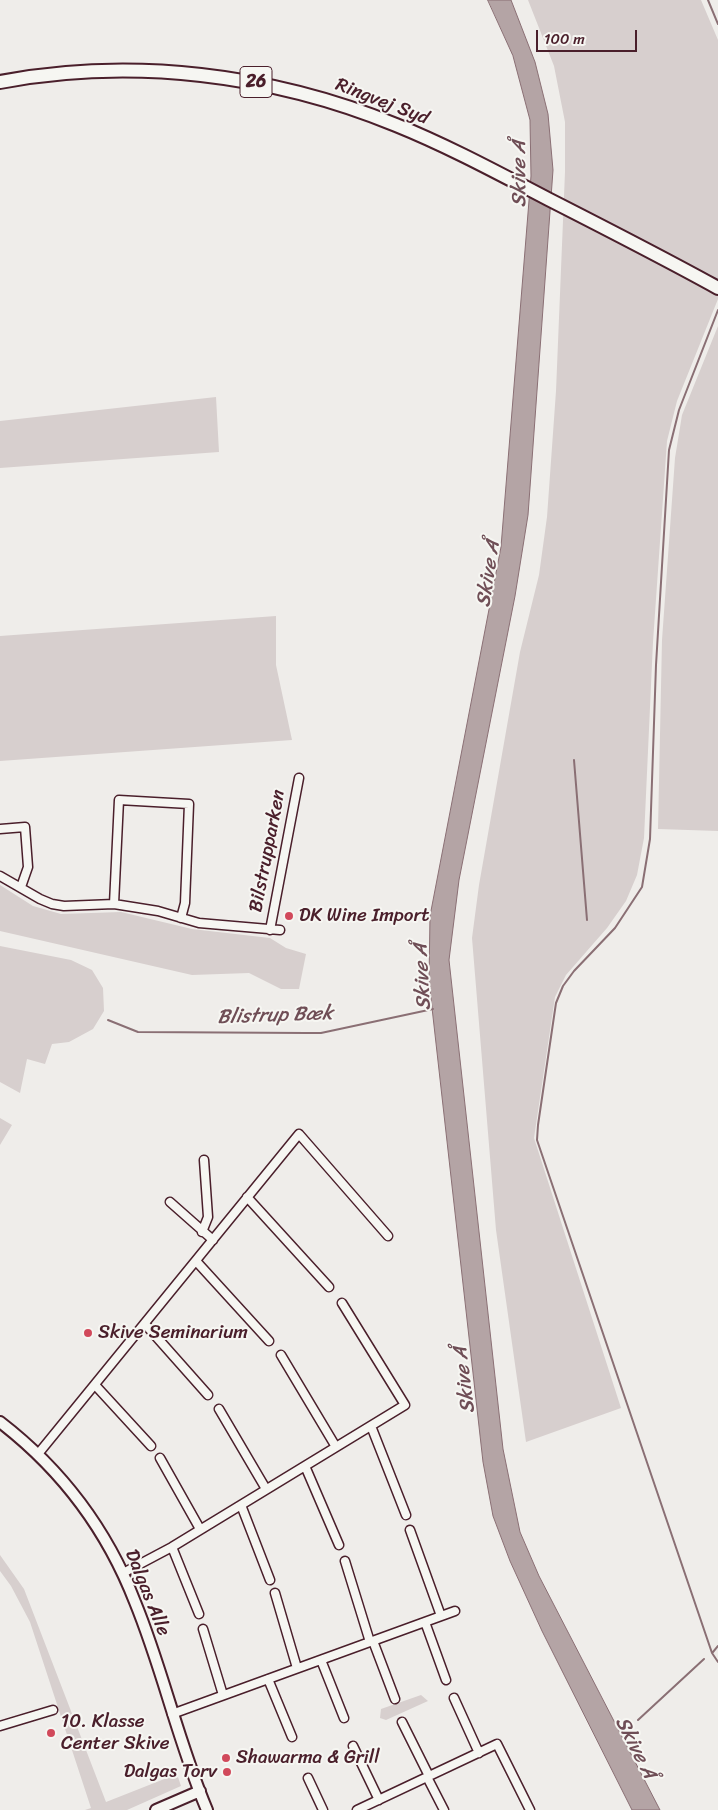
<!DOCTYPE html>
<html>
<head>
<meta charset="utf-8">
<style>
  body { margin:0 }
  #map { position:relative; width:718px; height:1810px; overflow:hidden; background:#efedea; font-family:Sriracha,sans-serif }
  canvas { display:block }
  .scale { position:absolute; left:536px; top:30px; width:101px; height:22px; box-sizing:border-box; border:2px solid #4a1f2b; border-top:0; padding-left:6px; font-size:15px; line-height:18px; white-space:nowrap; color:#4a1f2b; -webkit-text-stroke:4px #f6f6f2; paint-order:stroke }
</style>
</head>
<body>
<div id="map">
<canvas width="718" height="1810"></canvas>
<div class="scale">100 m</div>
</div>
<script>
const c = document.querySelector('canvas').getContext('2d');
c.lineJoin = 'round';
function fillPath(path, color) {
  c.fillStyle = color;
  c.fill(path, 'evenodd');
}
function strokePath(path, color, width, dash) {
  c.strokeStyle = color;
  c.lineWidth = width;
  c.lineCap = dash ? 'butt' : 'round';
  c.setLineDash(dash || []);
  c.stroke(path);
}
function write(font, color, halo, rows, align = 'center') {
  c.font = font + ' Sriracha,sans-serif';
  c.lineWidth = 4;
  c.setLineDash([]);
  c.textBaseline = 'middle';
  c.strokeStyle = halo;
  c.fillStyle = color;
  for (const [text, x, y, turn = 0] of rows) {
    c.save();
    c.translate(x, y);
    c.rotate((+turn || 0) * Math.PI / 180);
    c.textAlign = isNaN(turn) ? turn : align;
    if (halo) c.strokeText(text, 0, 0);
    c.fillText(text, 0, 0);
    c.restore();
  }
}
fillPath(new Path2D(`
  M528,0H701L718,40V299L677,401L667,441L653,642L644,838L637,875L626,901L607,928L566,975L555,997L534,1138L621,1408L526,1442L496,1230L472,938L479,885L520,652L539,575L547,517L556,391L565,172V122L554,66Z
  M718,326V831L658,829L662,640L675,458L682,415Z
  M216,397L219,452L0,468V421Z
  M276,616V665L292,740L0,761V636Z
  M0,885L33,906L61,914L121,912L192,929L270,938L286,948L306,954L299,989H281L249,973L192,975L0,931Z
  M0,946L71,960L92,970L103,988L104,1011L93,1029L69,1042L52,1044L45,1064L27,1059L20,1093L0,1082Z
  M0,1118L12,1125L0,1145Z
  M0,1555L24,1589L106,1802L177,1774L181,1786L127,1810H85L91,1808L30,1622L11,1586L0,1571Z
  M421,1695L428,1701L386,1720L380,1718L381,1709Z`), '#d7cfce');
const water = new Path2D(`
  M488,0H511L535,62L548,114L553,170L528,515L515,596L459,880L449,960L503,1449L520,1532L539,1576L660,1810H632L542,1631L510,1561L493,1516L483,1462L429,981L430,916L501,547L531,176L530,120L513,56Z`);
fillPath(water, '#b4a4a5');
strokePath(water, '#8a6f74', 1);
strokePath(new Path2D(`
  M708,0L718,24
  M718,310L679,410L669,450L656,665L650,839L642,887L615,928L574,971L563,986L556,1003L538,1125L537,1140L712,1653L718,1662
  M574,760L587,920
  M108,1020L138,1032L306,1033H321L433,1009
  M713,1652L718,1646
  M638,1720L704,1659`), '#8a6f74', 2);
const minor = new Path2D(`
  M0,829L25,827L28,867L21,887
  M0,876L40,899L52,904L64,906L114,904L158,911L199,923L280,930
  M114,904L119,800L189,804L185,903L181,918
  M270,930L299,778
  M247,1197L329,1287
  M170,1202L213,1240
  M202,1232L208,1217L204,1160
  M196,1261L269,1341
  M145,1324L208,1395
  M281,1355L336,1447
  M95,1385L151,1446
  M219,1409L266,1489
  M371,1426L406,1515
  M38,1454L299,1134L388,1236
  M160,1458L200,1529
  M305,1466L339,1545
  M241,1505L270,1580
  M410,1530L441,1616
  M172,1547L199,1614
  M345,1561L370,1642
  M123,1573L172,1547L405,1405L342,1303
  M275,1593L297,1668
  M425,1622L446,1680
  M203,1629L223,1695
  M373,1641L395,1699
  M321,1660L344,1718
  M268,1679L292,1737
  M454,1698L479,1753
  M172,1714L455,1611
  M402,1722L429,1776
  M0,1726L53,1710
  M353,1746L379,1800
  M427,1777L444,1810
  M308,1778L323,1810
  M357,1810L497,1744L530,1810`);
const tertiary = new Path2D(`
  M0,1422C61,1469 107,1530 135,1602C163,1670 178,1742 207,1810
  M156,1810L200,1791`);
const primary = new Path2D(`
  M0,82C132,57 272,74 396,125C448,146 498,173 548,199C605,228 662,257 718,288`);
strokePath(minor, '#4a1f2b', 11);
strokePath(tertiary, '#4a1f2b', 14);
strokePath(primary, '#4a1f2b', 16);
strokePath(minor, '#f6f6f2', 8);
strokePath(tertiary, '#f6f6f2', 10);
strokePath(primary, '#f6f6f2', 12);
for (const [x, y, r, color] of [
  [289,916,5,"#d1495b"],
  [88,1333,5,"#d1495b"],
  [51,1733,5,"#d1495b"],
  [226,1758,5,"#d1495b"],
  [227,1772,5,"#d1495b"]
]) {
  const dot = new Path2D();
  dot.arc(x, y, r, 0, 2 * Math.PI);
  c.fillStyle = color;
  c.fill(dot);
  strokePath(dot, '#f6f6f2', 2);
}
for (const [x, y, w] of [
  [256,82,32]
]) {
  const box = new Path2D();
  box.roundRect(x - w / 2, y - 15.5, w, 31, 4);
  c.fillStyle = '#f6f6f2';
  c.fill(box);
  strokePath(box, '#4a1f2b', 1);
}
write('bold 18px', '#4a1f2b', null, [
  ["26",256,82]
]);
write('19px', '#4a1f2b', '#f6f6f2', [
  ["Ringvej Syd",382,102,21],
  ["Bilstrupparken",268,851,-79],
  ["Dalgas Alle",147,1593,68]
]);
write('19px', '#4a1f2b', '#f6f6f2', [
  ["DK Wine Import",299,916],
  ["Skive Seminarium",98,1333],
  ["10. Klasse",61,1722],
  ["Center Skive",61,1744],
  ["Shawarma & Grill",236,1758],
  ["Dalgas Torv",217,1772,"right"]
], 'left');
write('italic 20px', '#6f4e56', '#f6f6f2', [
  ["Skive Å",520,174,-90],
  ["Skive Å",489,574,-81],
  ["Skive Å",423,977,-93],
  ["Blistrup Bæk",275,1016,-2],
  ["Skive Å",465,1380,-97],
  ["Skive Å",635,1748,63]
]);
</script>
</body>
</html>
